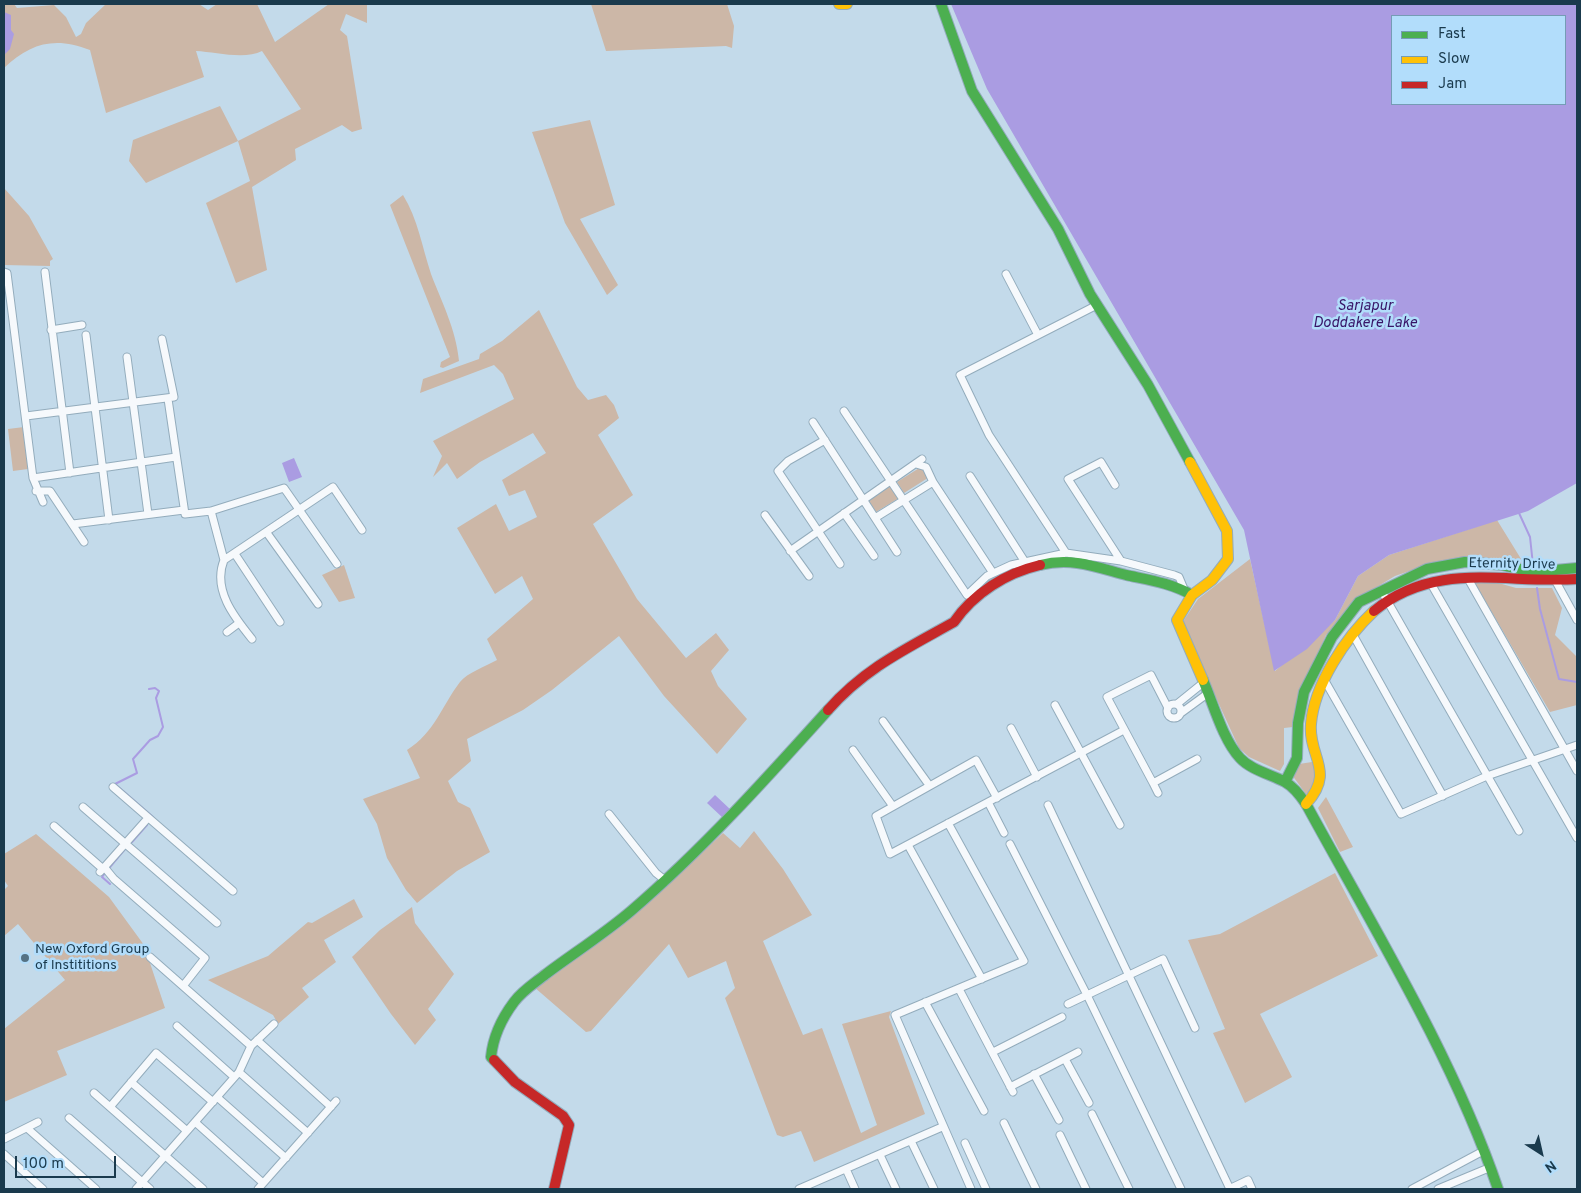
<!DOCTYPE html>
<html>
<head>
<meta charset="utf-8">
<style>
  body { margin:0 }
  #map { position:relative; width:1581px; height:1193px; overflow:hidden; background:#c3daea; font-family:Overpass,sans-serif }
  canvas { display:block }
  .frame { position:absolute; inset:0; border:5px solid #1a3a4d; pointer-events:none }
  .legend { position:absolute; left:1391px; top:15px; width:175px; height:90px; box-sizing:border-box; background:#b2ddfb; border:1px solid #759cb5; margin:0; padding:6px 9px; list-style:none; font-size:15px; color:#1a3a4d }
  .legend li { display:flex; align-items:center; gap:10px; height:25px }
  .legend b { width:25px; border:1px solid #759cb5 }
  .north { position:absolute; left:1516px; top:1128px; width:50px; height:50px; -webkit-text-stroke:4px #b2ddfb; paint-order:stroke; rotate:145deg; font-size:14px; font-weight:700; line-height:20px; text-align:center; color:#1a3a4d }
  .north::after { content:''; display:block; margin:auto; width:18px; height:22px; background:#1a3a4d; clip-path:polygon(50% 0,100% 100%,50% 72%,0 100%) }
  .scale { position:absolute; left:15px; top:1156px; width:101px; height:22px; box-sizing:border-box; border:2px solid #1a3a4d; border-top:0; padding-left:6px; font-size:15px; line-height:18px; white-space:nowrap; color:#1a3a4d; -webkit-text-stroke:4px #b2ddfb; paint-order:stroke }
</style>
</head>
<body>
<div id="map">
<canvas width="1581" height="1193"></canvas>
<div class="frame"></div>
<ul class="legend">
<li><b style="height:6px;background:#4caf50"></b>Fast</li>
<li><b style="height:6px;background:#ffc107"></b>Slow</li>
<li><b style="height:6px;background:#c62828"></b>Jam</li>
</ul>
<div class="north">N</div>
<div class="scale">100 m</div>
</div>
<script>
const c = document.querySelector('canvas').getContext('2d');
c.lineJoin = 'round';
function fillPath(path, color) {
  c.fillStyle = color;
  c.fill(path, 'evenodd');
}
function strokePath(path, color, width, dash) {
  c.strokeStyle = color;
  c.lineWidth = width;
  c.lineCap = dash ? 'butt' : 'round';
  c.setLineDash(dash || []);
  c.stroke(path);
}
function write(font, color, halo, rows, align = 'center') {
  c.font = font + ' Overpass,sans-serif';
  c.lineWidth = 5;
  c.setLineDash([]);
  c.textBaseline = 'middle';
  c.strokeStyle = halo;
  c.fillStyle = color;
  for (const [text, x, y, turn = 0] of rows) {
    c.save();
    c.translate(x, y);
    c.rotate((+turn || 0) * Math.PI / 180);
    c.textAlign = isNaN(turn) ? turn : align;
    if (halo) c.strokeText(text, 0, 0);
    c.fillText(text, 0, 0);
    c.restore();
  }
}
fillPath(new Path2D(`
  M4,4H14L17,8L54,5L66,17L76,37L81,34L86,23L106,4H199L208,10L217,4H257L275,42L329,4H367V23L346,14L340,30L347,36L362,129L352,132L342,125L295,149L296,160L252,187L267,270L236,283L206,203L250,181L238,141L146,183L129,161L133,140L220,106L238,141L301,109L262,51C245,60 215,52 196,51L204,77L106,113L90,50C55,36 30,43 4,68Z
  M591,4H727L734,26L732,48L726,46L606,51Z
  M590,120L615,205L580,219L618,285L607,295L565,223L532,132Z
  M4,188L29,216L53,259L50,261V266L4,265Z
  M403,195C418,219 422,247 431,274C442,303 456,329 459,361L443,368L440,367L441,362L450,357L390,205Z
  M539,310L577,387L588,400L606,395L614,405L619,418L598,435L633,495L593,524L637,599L686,658L716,633L729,650L711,671L718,686L747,719L717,754L664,696L619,636L552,690L523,710L467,739L471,761L448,781L458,802L470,808L490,852L457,871L417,903L406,890L387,858L377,824L363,799L420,778L407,750C435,732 441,707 460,682C467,673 486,666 497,660L487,639L533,599L522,576L495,594L457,528L496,504L509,531L537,517L525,490L509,496L502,480L546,453L533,433L480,462L457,479L447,463L433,477L442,456L433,441L514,399L503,374L494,365L420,393L423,379L479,359L480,354L502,341Z
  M24,427L28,469L13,471L8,429Z
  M924,465L931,476L904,493L897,482Z
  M891,485L899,498L876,512L868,500Z
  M1497,520L1526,567L1424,566L1395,576L1370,591L1326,635L1303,687L1293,727L1284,728V764L1280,771L1249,757L1239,748L1182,623L1198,599L1250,559L1275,671L1335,620L1358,576L1389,555Z
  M344,565L355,598L339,602L322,575Z
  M1473,580L1495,582L1516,588H1552L1562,608L1555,635L1577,657V705L1550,712Z
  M1312,762L1319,778L1309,793L1306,794L1292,775L1299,764Z
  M1326,797L1353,847L1340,852L1318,808Z
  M754,831L783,869L812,915L763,941L803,1035L822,1028L861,1133L877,1125L842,1024L891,1011L889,1017L925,1114L814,1162L801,1131L783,1137L777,1135L725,998L735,988L726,961L688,978L669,944L591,1031L586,1032L534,987L673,880L723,833L740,848Z
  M36,834L109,897L144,945L165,1008L57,1051L67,1075L4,1102V1029L65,980L18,924L4,936V890L8,886L4,880V854Z
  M1335,873L1378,956L1260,1014L1292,1077L1245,1103L1213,1033L1225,1029L1188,940L1220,934Z
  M354,899L363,917L324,940L336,962L302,988L309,997L278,1024L273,1015L208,980L268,956L308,922L312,923Z
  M412,907L415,923L454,974L428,1009L436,1020L415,1045L391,1014L352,957L380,930Z`), '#ccb7a7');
fillPath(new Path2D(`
  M951,4H1577V483L1528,511L1389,555L1358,576L1335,620L1307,649L1274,671L1244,530L987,89ZM1565,16V104H1392V16Z
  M4,12L11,15V30L14,34L10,49L4,55Z
  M294,458L302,477L289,482L282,463Z
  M715,795L731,810L723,818L707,803Z`), '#aa9ce2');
strokePath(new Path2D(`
  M1519,513L1530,537L1533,565
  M1537,588L1540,609L1559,679L1577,682
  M149,689L155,688L159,691L156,698L163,727L158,736L150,740L133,759L137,773L115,784L153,817
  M132,842L147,825
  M110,867L125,849
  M106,872L102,877L110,884`), '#aa9ce2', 2);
const street = new Path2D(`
  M4,272L7,273L33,478L43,502
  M45,272L70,473
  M1006,274L1038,335
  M1097,305L960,375L989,435L1066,553L1121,561L1174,575L1179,577L1184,589
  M51,330L82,325
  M86,335L109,520
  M127,357L148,514
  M168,399L185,514L211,511L284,488L337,564
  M844,411L967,595L987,576L1011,565L1066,553
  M26,416L174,397L162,339
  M813,422L897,552
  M825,440L788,461L778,471L840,564
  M916,464L926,467L933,482L993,573
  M970,476L1025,562
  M33,478L176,457
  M1115,485L1101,462L1068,479L1121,561
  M36,491H50L84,542
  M211,511L224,560C212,590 235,618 252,639
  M844,513L874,556
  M765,515L809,576
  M875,518L933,482
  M73,524L184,510
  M267,533L318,604
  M790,551L922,459
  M235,554L280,622
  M224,560L333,487L362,530
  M1467,577L1577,771
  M1555,580L1577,620
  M1430,582L1577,838
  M1381,590L1519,831
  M227,632L239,623
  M1352,633L1443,796
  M1325,681L1401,814L1487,776L1577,745
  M1177,704L1203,683
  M1167 711a7 7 0 1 1 14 0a7 7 0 1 1-14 0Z
  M1055,705L1120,825
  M1168,708L1151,675L1107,697L1153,783L1197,759
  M1181,713L1207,694
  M883,721L929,785
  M1011,728L1037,777
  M853,750L892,805
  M1153,783L1158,793
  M113,787L233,891
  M997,798L976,760L876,816L890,854L1124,730
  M988,802L1004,833
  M1048,805L1230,1189
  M83,807L217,923
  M609,814L656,873L666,881
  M948,823L1024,961L895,1015L971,1189
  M54,826L103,869
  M1010,844L1087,995L1181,1189
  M908,845L982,979
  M105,868L114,879L205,958L183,986
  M100,872L148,818
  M150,957L251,1046
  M959,989L1013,1092
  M925,1002L984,1111
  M1068,1004L1163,959L1195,1028
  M177,1026L234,1077
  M257,1040L331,1107
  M993,1052L1062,1017
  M1065,1059L1089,1103
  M239,1072L308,1133
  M1034,1074L1059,1120
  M131,1082L187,1131
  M1010,1087L1078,1052
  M94,1093L203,1189
  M217,1097L286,1158
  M110,1107L156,1053L213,1102
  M1092,1114L1129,1189
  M69,1118L150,1189
  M195,1122L263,1183
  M1004,1123L1036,1189
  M27,1128L96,1189
  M1060,1135L1086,1189
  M4,1139L38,1122
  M911,1141L934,1189
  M965,1143L986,1189
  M4,1154L43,1189
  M880,1155L896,1189
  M846,1169L855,1189
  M136,1189L239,1072L251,1046L274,1024
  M258,1189L336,1101
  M799,1189L942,1127
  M1229,1189L1248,1180L1252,1189
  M1412,1189L1485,1150
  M1438,1189L1491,1167`);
const fast = new Path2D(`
  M941,4L972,91L1058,229L1090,294L1148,385L1190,462
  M1040,565C1072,557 1096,567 1126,575C1149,580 1171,583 1192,595
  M1203,680C1213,703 1223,740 1240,758C1251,770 1270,774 1285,782C1294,787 1300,795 1306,804C1373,927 1453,1057 1498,1189
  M1285,782L1297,758L1298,723L1304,692L1332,637L1359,602L1427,569L1465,562L1502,565L1533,572L1577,568
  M494,1060L491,1057C493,1037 502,1018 514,1002C523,990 535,983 546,974C574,953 604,934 631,911C703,849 765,780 828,710`);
const slow = new Path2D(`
  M839,4H847
  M1190,462L1227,531L1228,559L1212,580L1192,595L1177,620L1203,680
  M1306,804C1336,771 1308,757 1311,724C1314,685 1346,637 1374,611`);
const jam = new Path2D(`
  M1374,611C1436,560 1505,584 1577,579
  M828,710C865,668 906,649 954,622C974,593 1006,573 1040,565
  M494,1060L515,1082L563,1116L569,1125L554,1189`);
strokePath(street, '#93acbc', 9);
strokePath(fast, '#93acbc', 12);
strokePath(slow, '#93acbc', 12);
strokePath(jam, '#93acbc', 12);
strokePath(street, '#f6f9fc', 7);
strokePath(fast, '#4caf50', 10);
strokePath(slow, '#ffc107', 10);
strokePath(jam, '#c62828', 10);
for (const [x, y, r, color] of [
  [25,958,5,"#557284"]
]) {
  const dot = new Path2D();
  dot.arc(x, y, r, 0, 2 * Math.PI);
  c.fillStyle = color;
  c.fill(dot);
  strokePath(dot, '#b2ddfb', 2);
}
write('14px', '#1a3a4d', '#b2ddfb', [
  ["Eternity Drive",1512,565,1]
]);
write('14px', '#1a3a4d', '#b2ddfb', [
  ["New Oxford Group",35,950],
  ["of Instititions",35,966]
], 'left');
write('italic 15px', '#381467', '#b2ddfb', [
  ["Sarjapur",1365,307],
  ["Doddakere Lake",1365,324]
]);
</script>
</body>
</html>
